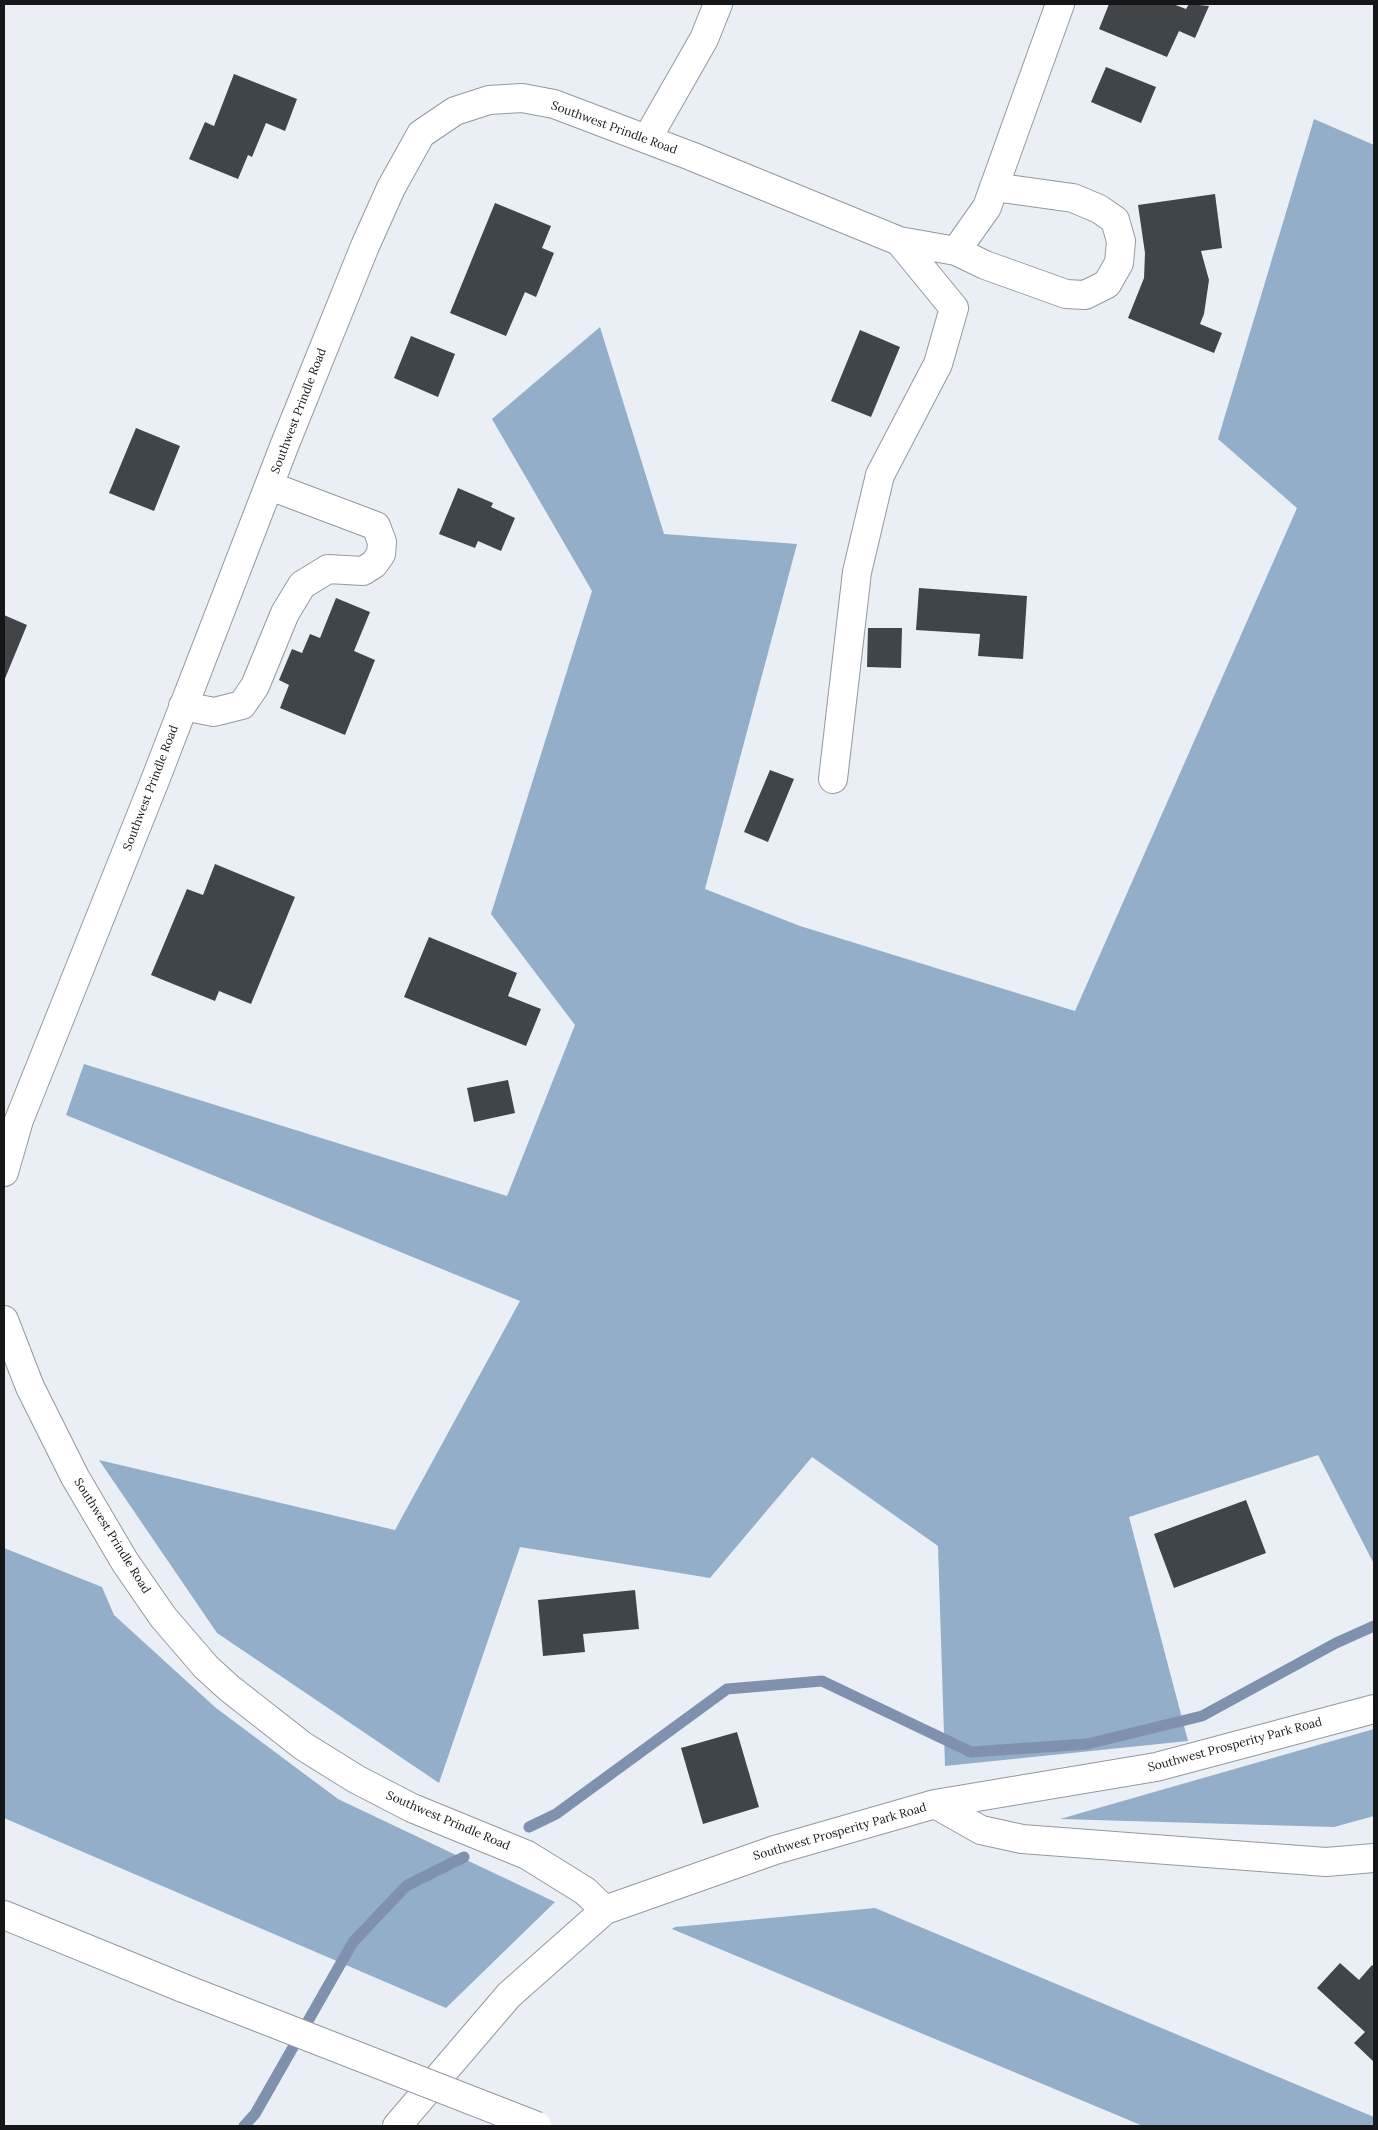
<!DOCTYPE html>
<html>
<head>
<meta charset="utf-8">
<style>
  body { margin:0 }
  #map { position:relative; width:1378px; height:2130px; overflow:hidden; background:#eaeff5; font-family:Lora,serif }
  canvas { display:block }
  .frame { position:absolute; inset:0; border:5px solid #141618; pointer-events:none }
</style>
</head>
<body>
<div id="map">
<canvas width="1378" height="2130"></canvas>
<div class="frame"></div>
</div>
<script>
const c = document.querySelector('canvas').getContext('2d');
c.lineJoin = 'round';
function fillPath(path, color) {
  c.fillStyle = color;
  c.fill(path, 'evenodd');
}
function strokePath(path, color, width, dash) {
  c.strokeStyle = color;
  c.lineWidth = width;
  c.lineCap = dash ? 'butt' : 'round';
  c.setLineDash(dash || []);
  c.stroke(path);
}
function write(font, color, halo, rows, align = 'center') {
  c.font = font + ' Lora,serif';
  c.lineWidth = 5;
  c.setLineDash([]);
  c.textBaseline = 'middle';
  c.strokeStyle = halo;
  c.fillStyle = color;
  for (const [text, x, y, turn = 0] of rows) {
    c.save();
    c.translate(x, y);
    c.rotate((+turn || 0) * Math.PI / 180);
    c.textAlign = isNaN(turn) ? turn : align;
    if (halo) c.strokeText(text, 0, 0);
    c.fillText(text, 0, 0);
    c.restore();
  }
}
fillPath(new Path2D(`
  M1314,119L1374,145V1564L1318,1455L1129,1517L1188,1741L945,1766L938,1546L812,1457L710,1578L520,1547L439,1783L217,1633L99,1460L395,1530L520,1301L66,1115L84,1064L507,1196L575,1025L491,914L592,591L492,419L600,327L664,534L797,544L705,889L800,926L1075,1011L1297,508L1218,439Z
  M4,1548L102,1587L114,1615L216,1708L338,1799L555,1902L446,2008L4,1818Z
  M1374,1729V1816L1334,1827L1060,1819Z
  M875,1908L1374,2117V2126H1143L672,1929L675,1927Z`), '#92aec8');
strokePath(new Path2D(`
  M529,1827L556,1814L727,1689L822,1681L971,1752L1087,1744L1202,1716L1336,1643L1374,1626
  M244,2126L255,2114L353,1942L406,1886L464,1857`), '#7f91af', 11);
fillPath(new Path2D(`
  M1109,4H1173L1186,9L1189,4L1209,6L1195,38L1179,31L1167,57L1099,29Z
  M1106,67L1156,87L1141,123L1091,102Z
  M234,74L297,99L285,131L266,123L252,157L248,155L238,179L189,159L205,122L214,126Z
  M1215,194L1222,248L1201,251L1209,280L1204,314L1200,324L1222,333L1214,353L1128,318L1144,278L1145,253L1138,205Z
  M495,203L551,226L542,248L554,253L536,297L525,292L506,336L450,313Z
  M860,330L900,347L871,417L831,401Z
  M411,336L455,354L438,397L394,378Z
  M136,428L180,446L154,511L109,493Z
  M458,488L493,503L491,507L515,518L501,551L478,541L475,548L439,534Z
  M919,588L1027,596L1023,659L978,656L980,634L916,630Z
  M336,598L370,612L354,651L375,660L345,735L280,708L289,685L279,680L292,649L302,653L310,634L320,638Z
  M4,615L27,625L4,681Z
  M868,628H902L901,668L867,667Z
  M770,770L794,779L768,842L744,832Z
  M215,864L295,897L251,1004L219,991L215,1001L151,975L187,889L203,895Z
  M429,937L517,973L508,996L541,1009L526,1046L404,997Z
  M508,1080L515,1113L474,1122L467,1088Z
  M1246,1500L1266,1553L1174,1588L1154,1534Z
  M635,1590L639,1629L583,1634L585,1652L543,1656L538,1600Z
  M737,1732L759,1807L703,1824L681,1748Z
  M1340,1963L1359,1980L1372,1965L1374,1967V2062L1354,2043L1365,2032L1317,1988Z`), '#404549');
const minor = new Path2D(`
  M647,139L704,39L718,4
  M956,251L985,265L1066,294L1085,295L1107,284L1119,263L1121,241L1115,220L1099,209L1073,198L994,187
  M183,706L214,712L242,705L255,686L285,613L302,585L328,569L363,571L374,564L381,554L382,542L376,526L270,486
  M833,779L857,572L880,475L938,364L954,308L899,241
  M4,1172L19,1120L154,783L285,444L365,246L391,188L421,134L455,111L489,100L522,98L554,104L691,156L899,241L956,251L987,207L1060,4
  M4,1320L30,1387L75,1477L125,1562L163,1617L206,1667L229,1688L303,1746L356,1779L412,1808L527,1855L585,1891L605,1910
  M935,1804L981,1830L1022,1839L1326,1862L1374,1858
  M397,2126L509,1995L605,1910L775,1850L935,1804L1156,1767L1374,1709`);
const highway = new Path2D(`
  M4,1915L183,1988`);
strokePath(minor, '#93999e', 30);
strokePath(highway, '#93999e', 30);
strokePath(minor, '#fff', 28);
strokePath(highway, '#fff', 28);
const highwayBridge = new Path2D(`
  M183,1988L537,2126`);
strokePath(highwayBridge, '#93999e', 30, []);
strokePath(highwayBridge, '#fff', 28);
write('12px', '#141618', '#fff', [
  ["Southwest Prindle Road",614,128,20],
  ["Southwest Prindle Road",299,411,-69],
  ["Southwest Prindle Road",151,788,-69],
  ["Southwest Prindle Road",112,1536,58],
  ["Southwest Prosperity Park Road",1235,1745,-15],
  ["Southwest Prindle Road",448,1821,23],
  ["Southwest Prosperity Park Road",840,1832,-16]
]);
</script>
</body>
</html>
